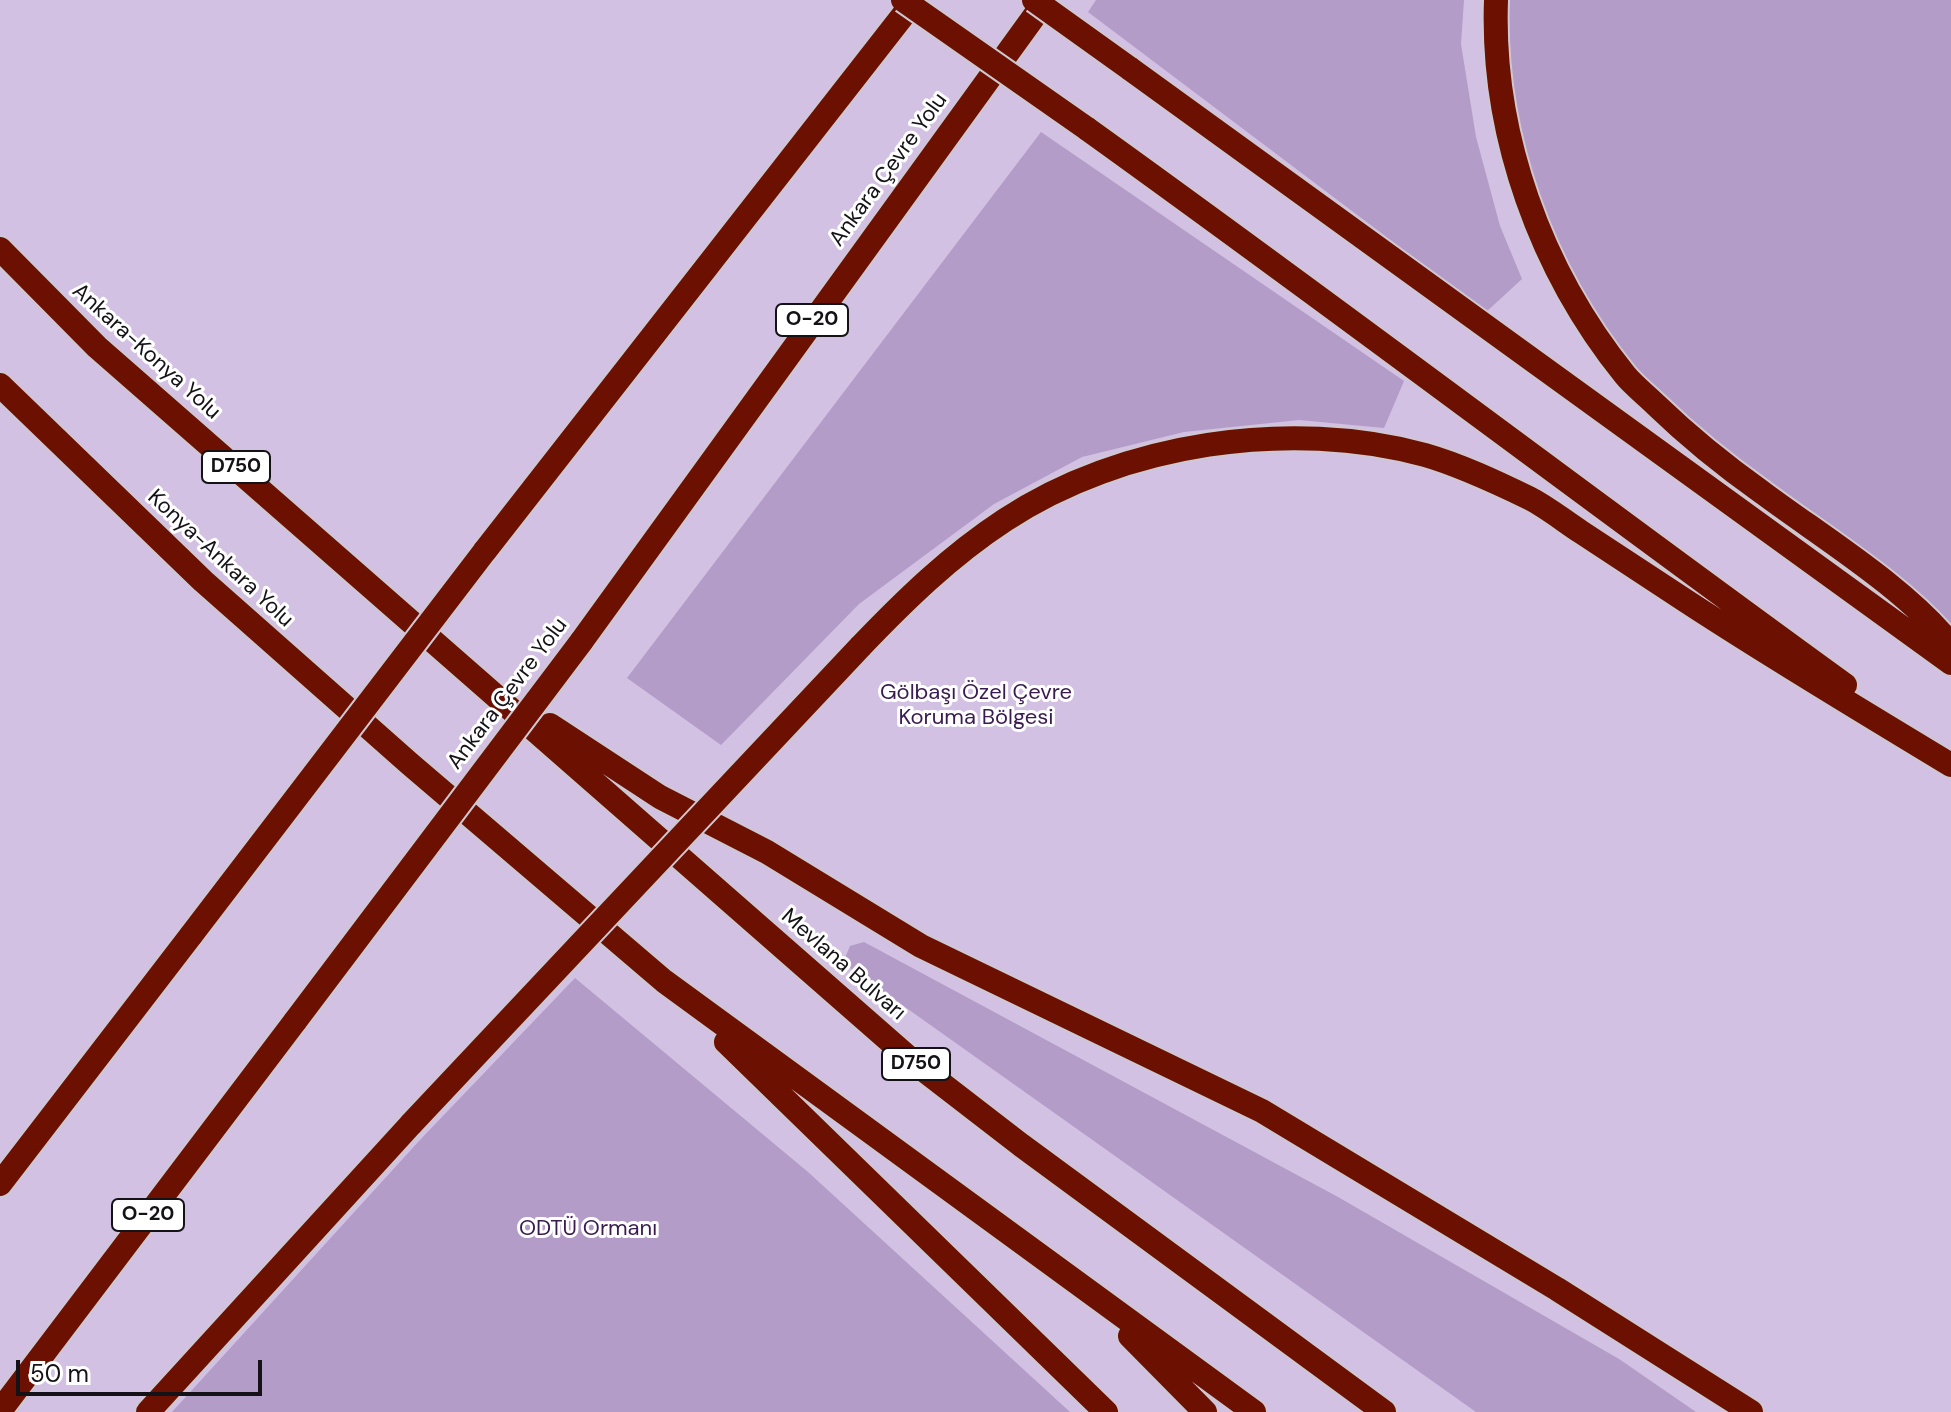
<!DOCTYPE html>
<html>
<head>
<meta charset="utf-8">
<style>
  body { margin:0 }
  #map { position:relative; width:1951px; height:1412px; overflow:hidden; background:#f1ebf7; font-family:"DM Sans",sans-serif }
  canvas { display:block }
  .scale { position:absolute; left:16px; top:1360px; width:246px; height:36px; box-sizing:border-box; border:4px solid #141216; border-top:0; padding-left:10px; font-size:24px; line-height:28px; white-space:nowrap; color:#141216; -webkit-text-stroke:6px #fff; paint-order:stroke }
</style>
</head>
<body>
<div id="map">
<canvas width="1951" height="1412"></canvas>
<div class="scale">50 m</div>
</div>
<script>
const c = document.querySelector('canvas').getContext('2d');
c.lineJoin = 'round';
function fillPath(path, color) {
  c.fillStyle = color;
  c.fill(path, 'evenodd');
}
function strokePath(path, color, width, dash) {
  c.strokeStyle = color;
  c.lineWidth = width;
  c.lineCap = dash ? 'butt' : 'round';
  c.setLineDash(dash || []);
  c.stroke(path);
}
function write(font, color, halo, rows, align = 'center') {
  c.font = font + ' "DM Sans",sans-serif';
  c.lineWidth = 6;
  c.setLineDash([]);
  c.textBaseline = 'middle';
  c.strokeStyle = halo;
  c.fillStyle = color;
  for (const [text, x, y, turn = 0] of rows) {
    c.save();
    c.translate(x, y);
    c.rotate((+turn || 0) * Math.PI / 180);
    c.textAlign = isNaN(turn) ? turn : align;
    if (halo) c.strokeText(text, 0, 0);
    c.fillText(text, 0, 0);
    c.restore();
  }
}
fillPath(new Path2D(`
  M0,0H1951V1412H0Z`), '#d2c1e3');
fillPath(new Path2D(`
  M1096,0H1464L1461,44L1476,137L1500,226L1522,279L1486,312L1088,12Z
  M1496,0H1951V645L1626,377L1533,218Z
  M1041,132L1404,381L1384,428L1299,420L1184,432L1082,457L994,504L859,604L721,745L627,678Z
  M864,942L1338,1197L1619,1359L1696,1412H1476L843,963L850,946Z
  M575,978L808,1172L1070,1412H172L419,1141Z`), '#b39cc8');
const highway = new Path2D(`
  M1496,0C1491,134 1541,271 1625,375C1634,386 1646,395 1656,405C1689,437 1725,466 1763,493C1822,537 1906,588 1951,645
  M1129,68L1951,663
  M1086,128C1341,311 1591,501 1845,685
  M0,249L97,347L916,1064L1021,1145L1384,1412
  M0,385L203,581L410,764L664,981L1254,1412
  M484,552L915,0
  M581,642L1046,0
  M860,647C905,600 950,556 1005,520C1121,443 1291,418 1425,455C1460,465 1496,482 1529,498C1547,507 1564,521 1581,532C1616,555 1651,578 1686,601C1773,658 1862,711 1951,765
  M550,725L660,797L767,852L921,946L1262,1111L1557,1289L1751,1412
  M726,1042L1106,1412
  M0,1184L192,934
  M1130,1336L1205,1412
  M0,1411L296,1020
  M148,1412L412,1123`);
strokePath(highway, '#cec8d3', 28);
strokePath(highway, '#6c1002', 24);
const highwayBridge = new Path2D(`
  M903,0L1086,128
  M1034,0L1129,68
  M192,934L484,552
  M296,1020L581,642
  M412,1123L860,647`);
strokePath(highwayBridge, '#cec8d3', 28, []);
strokePath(highwayBridge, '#6c1002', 24);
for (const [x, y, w] of [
  [812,320,72],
  [236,467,68],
  [916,1064,68],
  [148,1215,72]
]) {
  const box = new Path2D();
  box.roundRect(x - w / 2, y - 16, w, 32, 6);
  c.fillStyle = '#fff';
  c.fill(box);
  strokePath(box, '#141216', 2);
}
write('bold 20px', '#141216', null, [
  ["O-20",812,320],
  ["D750",236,467],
  ["D750",916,1064],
  ["O-20",148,1215]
]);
write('22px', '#141216', '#fff', [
  ["Ankara Çevre Yolu",889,170,-54],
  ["Ankara-Konya Yolu",146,352,42],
  ["Konya-Ankara Yolu",220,559,43],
  ["Ankara Çevre Yolu",508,694,-53],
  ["Mevlana Bulvarı",843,965,41]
]);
write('22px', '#3a1b51', '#fff', [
  ["Gölbaşı Özel Çevre",976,693],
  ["Koruma Bölgesi",976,718],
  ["ODTÜ Ormanı",588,1229]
]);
</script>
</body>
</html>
